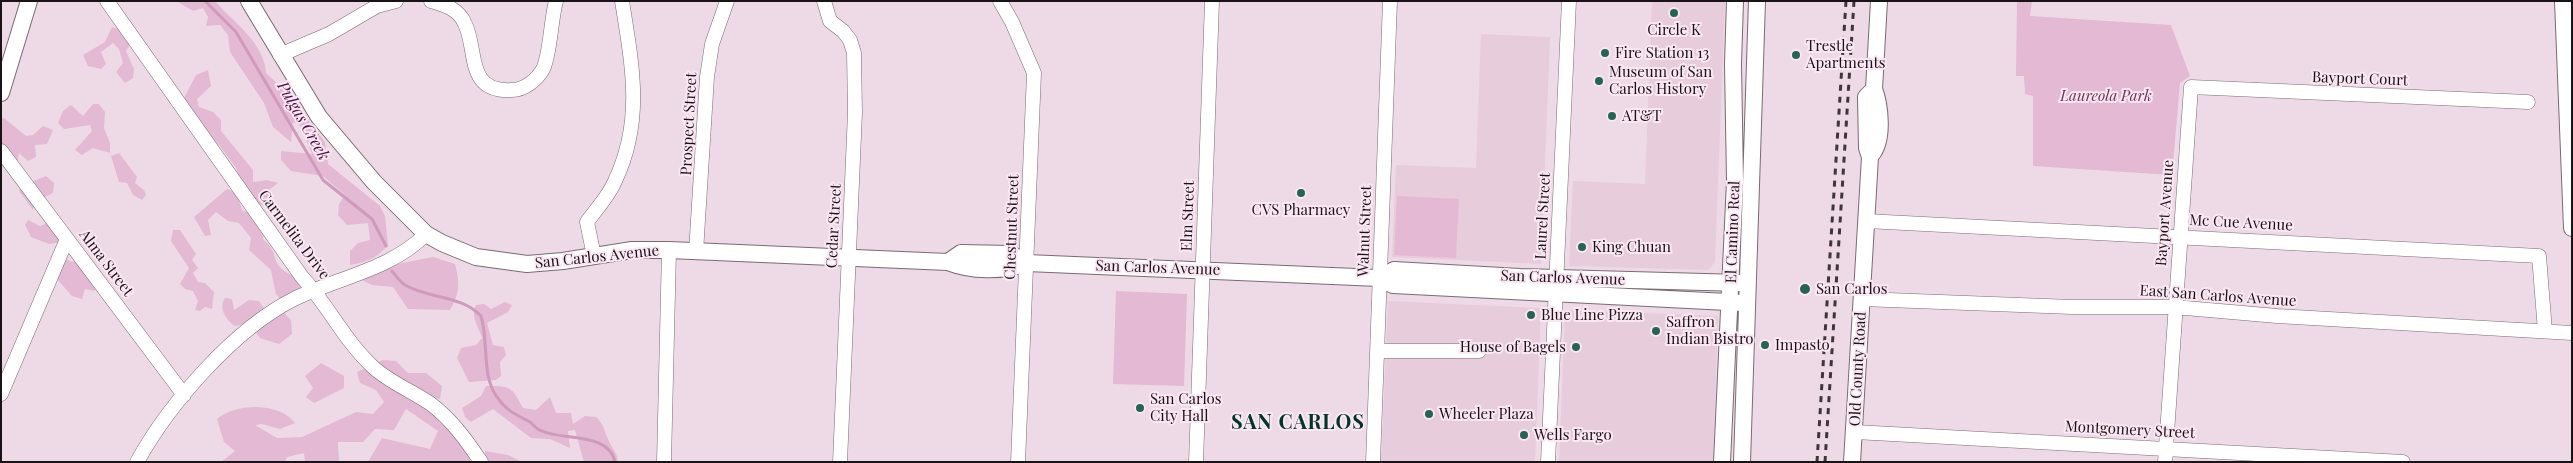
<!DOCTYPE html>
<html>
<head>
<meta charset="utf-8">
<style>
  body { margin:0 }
  #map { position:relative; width:2573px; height:463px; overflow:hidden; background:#eedae6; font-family:"Playfair Display",serif }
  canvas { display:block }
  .frame { position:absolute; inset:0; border:2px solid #191216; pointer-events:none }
</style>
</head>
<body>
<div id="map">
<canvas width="2573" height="463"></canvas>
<div class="frame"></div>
</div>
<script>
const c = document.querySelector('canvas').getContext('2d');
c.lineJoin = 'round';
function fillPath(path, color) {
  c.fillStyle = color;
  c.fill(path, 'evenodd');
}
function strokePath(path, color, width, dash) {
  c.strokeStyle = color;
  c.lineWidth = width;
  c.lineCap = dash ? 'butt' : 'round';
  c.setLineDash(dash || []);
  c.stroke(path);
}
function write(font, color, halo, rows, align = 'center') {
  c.font = font + ' "Playfair Display",serif';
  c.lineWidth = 4;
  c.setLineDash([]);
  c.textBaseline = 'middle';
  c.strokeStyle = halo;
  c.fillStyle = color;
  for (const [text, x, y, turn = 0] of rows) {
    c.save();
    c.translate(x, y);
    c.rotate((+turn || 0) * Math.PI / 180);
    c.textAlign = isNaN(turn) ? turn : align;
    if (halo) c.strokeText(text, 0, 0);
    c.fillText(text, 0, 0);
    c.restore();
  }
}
fillPath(new Path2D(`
  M1652,1H1725L1715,262L1708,270L1569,266L1573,181L1645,184Z
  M1481,34L1550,37L1541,264L1392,257L1396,165L1476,168Z
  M1388,301L1541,308L1535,462H1381Z
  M1565,310L1718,316L1713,462H1559Z`), '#e7ccdc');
fillPath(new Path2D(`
  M176,1H215C234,23 264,42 266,73L282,88L325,142L328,164L380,206L385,216L388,245C377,258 367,262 350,265V251L358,243L370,240L368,223L347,225L338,215L339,204L345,195L323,176L291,171L281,160V151L312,154L300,125L293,122L291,142L273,127L264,103L230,52L228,35L220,25L206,26L208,17L203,8L193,11Z
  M2017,1H2032L2030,16L2171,25L2190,76L2180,83L2172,175L2033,166V96L2025,94L2024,76H2016Z
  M112,27L118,29L131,43L126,51L134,69L133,78L125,83L116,72L123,63L119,49L113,43L101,52L106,64L101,69L88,66L83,55L105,42Z
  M208,70L211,86L197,99L199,107L213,112L221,120V131L253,170V182L267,180L278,183L270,189L269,206L261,205L251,198L239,178L236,168L220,146L200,127L183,100L196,75Z
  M93,104H99L105,112L104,128L110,143V153L93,148L82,155L75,150L92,131L90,125L64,129L58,123L63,111L71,105L83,116Z
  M4,118L26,136L33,135L43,126L53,130L47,144L35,145L36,157L28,161L19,153L17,164L7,169L1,164V119Z
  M119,153L137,177L135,183L144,190L146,195L142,200L133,195L127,183L119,182L111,156Z
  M46,176L54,183L53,193L35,202L33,210L19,191L21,186Z
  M227,189L236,193L242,210L249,213L264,228L263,239C266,242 269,245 271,248C276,255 274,263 282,269C292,278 300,274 301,292L283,302L276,294L271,270L249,250L251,238L239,223L228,221L216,212L208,220L211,235L205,236L194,217Z
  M1397,196L1459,199L1456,258L1394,255Z
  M28,220L40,226L47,223L61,242L49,244L31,237L25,225Z
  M173,230H180L196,254L192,260L198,268L193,273L198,282L205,283L214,292L212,309L205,307L200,311L195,310L198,301L193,291L185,289L180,284L189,268L171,241Z
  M62,257L72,262L80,259L97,287L94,291L85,289L82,299L72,296L56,278Z
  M433,257L455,264C460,283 460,292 450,310L408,309L393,287L372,285L362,280L398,264Z
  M1116,291L1187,294L1184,386L1113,384Z
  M225,298L232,299L234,310L249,300L259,301L264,308L260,316L267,322L284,313L291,320L292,334L279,344L260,338L256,332L244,324L235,326C226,320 218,308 225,298Z
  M505,302L512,305L508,312L487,323L493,345L504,347L506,355L500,362L501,376L496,380L469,382L457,358L461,348L476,345L482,338C479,327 470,317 476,305L484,304L491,309Z
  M383,360L396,361L408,373H426L442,386L440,399L423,396L470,455V462H368L382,438L430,449L438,431L406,409L394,430L375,429L363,442H338L339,462H305L304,453L287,457L285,462H221L235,451L224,442L217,419C236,403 279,402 295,423L280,429L262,424L255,425L277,438L302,437L356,412L373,414L384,402L376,390L360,383L357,372Z
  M321,363L344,376V388L314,403L306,397L313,388L305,376Z
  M486,386C511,386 511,386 523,408L536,410L550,397L556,413H571L573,424L585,416L596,417C605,426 603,428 608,439C611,448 617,451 618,462H584L575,430L568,431L570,448L550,439L531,438L493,409L471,422L465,417L462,408L481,396Z
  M485,451L508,455L522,462H485Z`), '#e3b9d3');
strokePath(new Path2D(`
  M205,1L236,32L323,180L372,219L386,246
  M392,271C395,275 400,282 405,285C429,299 461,295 481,316C489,342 481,375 497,397C506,411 517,415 530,422C534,425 537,430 542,431C564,441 609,432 615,462`), '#cf9abb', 3);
const minor = new Path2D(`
  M107,1L302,277C328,305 344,340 373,367C389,382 412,391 431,404C452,420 467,441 481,462
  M431,1C445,5 459,9 465,24C478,50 465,93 512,90C524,90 537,80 543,69C550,56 551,19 556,1
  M824,1L830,21L843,31L850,40L854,53L855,112L840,462
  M1000,1L1012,22L1034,73L1018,462
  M280,55L329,34L377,6L396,1
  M1,151L184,395
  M1866,221L2539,256L2545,331
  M696,252L707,77L712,44L727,1
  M594,256L587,222C596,209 609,196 615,181C644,120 632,65 622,1
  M1862,299L2072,307H2174L2277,316L2572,333
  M1378,351H1479
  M1,394L67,239
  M1855,432L2403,462
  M137,462C169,404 234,329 294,299C337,278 392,269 426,234
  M664,462L669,250
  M1196,462L1212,1
  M1373,462L1390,1
  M1548,462L1569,1
  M2165,462L2191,87L2528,102`);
const major = new Path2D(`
  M249,1L319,117L374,182L426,234L442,243L476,257L527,264L563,261L632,250H669L948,262C971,271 1003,272 1027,263L1379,278L1393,285L1747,303
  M2563,1L2572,228
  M1,93L29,1
  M1872,154C1884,139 1880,105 1874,89L1879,1
  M948,262L961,253L1011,254L1027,263
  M1379,278L1394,270L1520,277L1741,283
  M1722,462L1735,181L1733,64L1735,1
  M1742,462L1757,1
  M1852,462L1870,157L1867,148L1866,97L1874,89`);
strokePath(minor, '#7b6a74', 15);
strokePath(major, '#7b6a74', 18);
strokePath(minor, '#fff', 14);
strokePath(major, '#fff', 16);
strokePath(new Path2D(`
  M1817,462L1846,1
  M1825,462L1854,1`), '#3f363b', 3, [6, 6]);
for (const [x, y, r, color] of [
  [1674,13,5,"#246452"],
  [1605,53,5,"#246452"],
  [1796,55,5,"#246452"],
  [1599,81,5,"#246452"],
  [1612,116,5,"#246452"],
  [1301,193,5,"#246452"],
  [1582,247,5,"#246452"],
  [1805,289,6,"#246452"],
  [1531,315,5,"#246452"],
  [1656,331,5,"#246452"],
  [1765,345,5,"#246452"],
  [1576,347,5,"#246452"],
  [1140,408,5,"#246452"],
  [1429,414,5,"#246452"],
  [1524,435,5,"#246452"]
]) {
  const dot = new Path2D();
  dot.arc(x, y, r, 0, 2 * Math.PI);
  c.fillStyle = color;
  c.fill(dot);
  strokePath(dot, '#fbe7f3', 2);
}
write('15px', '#191216', '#fbe7f3', [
  ["Circle K",1674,30,"center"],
  ["Trestle",1806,46],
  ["Apartments",1806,63],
  ["Fire Station 13",1615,53],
  ["Museum of San",1609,72],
  ["Carlos History",1609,89],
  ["AT&T",1622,116],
  ["CVS Pharmacy",1301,210,"center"],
  ["King Chuan",1592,247],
  ["San Carlos",1816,289],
  ["Blue Line Pizza",1541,315],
  ["Saffron",1666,322],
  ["Indian Bistro",1666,339],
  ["Impasto",1775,345],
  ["House of Bagels",1566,347,"right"],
  ["San Carlos",1150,399],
  ["City Hall",1150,416],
  ["Wheeler Plaza",1439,414],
  ["Wells Fargo",1534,435]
], 'left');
write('15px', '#191216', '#fbe7f3', [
  ["Bayport Court",2360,79,2],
  ["Prospect Street",689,124,-87],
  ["Bayport Avenue",2165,213,-86],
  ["Elm Street",1188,216,-88],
  ["Laurel Street",1543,216,-87],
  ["Mc Cue Avenue",2241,223,3],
  ["Cedar Street",834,226,-87],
  ["Chestnut Street",1012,227,-88],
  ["Walnut Street",1365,231,-88],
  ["El Camino Real",1733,232,-88],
  ["Carmelita Drive",294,235,53],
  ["San Carlos Avenue",597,257,-6],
  ["Alma Street",106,263,53],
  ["San Carlos Avenue",1158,268,2],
  ["San Carlos Avenue",1563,278,2],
  ["East San Carlos Avenue",2218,296,4],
  ["Old County Road",1858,369,-87],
  ["Montgomery Street",2130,430,3]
]);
write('italic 15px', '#6f2f5b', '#fbe7f3', [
  ["Laureola Park",2106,96]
]);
write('italic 16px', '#4e0f3c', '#fbe7f3', [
  ["Pulgas Creek",303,121,60]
]);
c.letterSpacing = '1px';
write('bold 20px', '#003629', '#fbe7f3', [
  ["SAN CARLOS",1298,423]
]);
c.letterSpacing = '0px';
</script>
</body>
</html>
